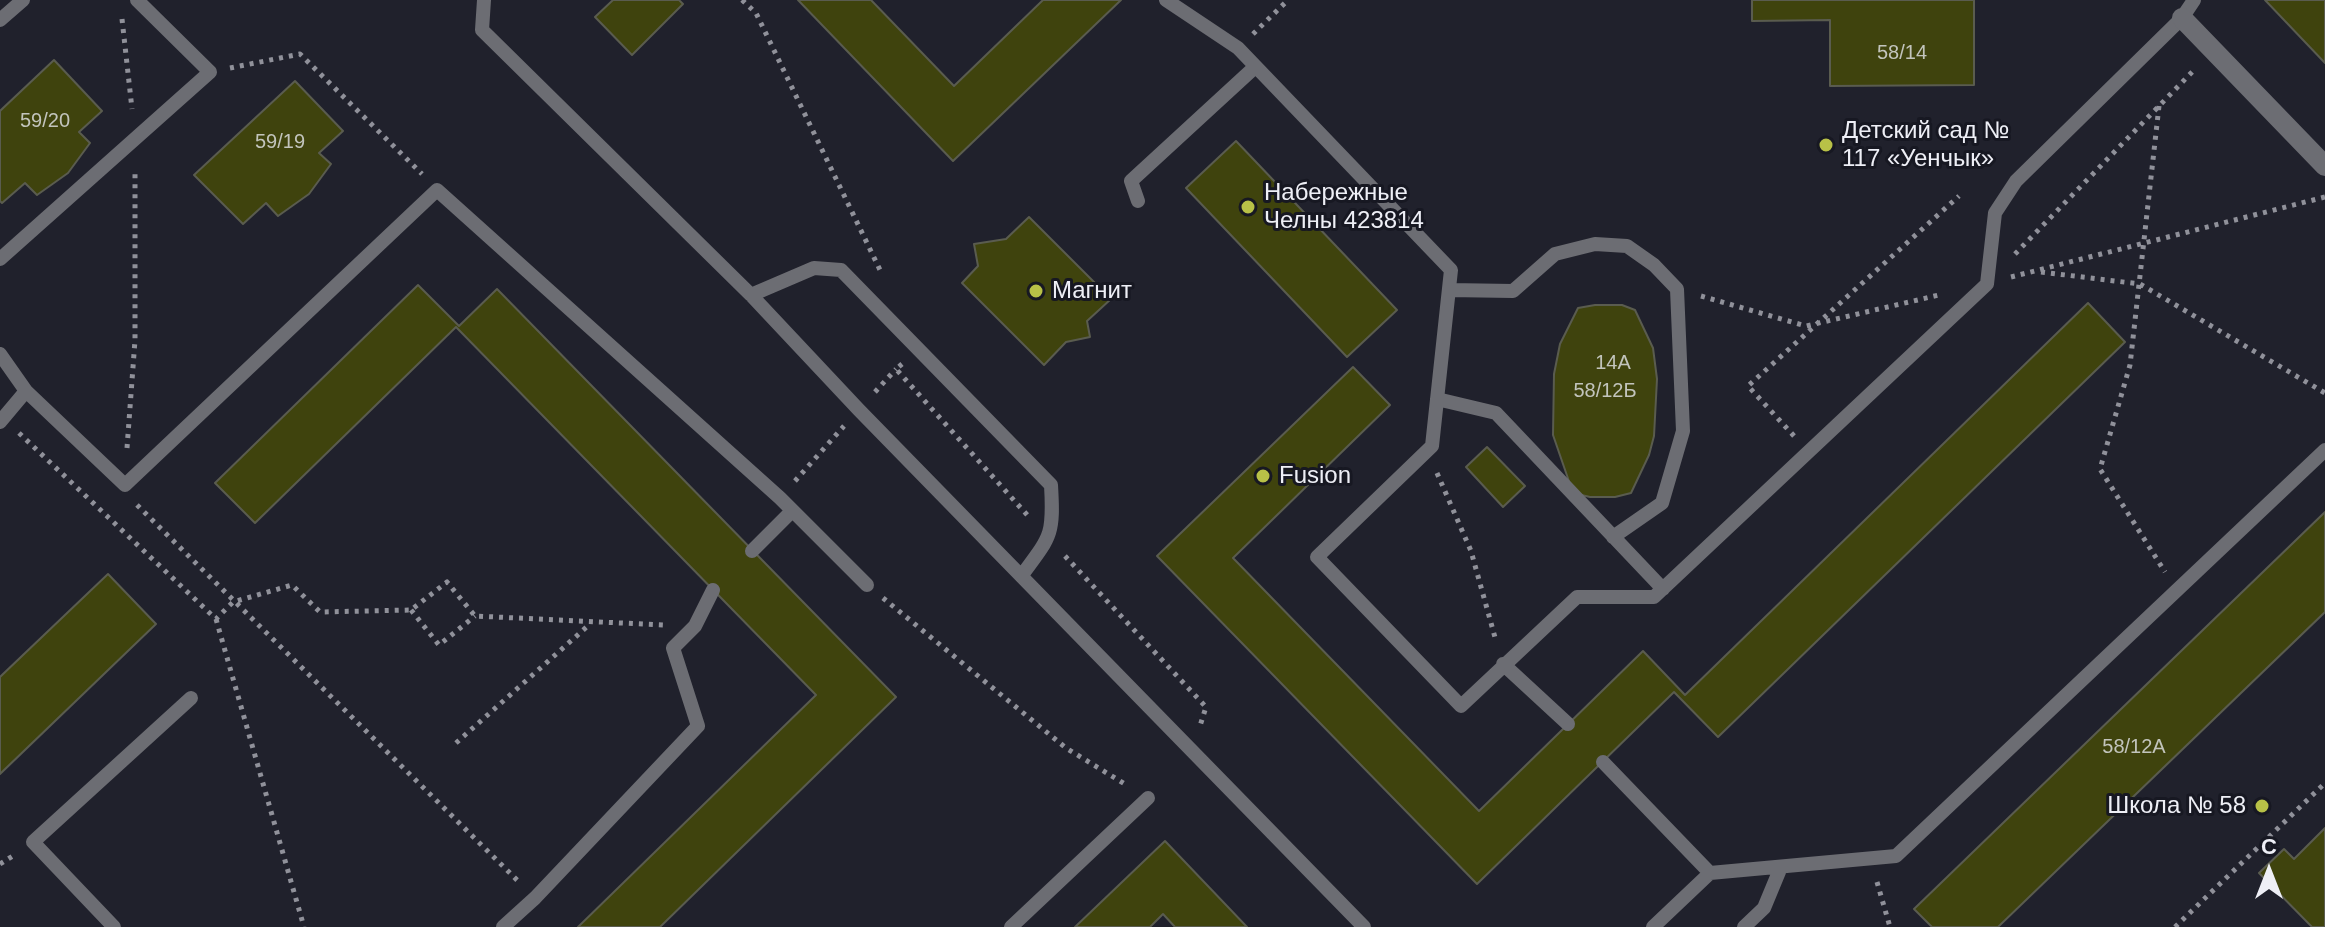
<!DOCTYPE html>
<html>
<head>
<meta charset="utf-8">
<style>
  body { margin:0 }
  #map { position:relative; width:2325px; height:927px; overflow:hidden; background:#20212c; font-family:Arial,sans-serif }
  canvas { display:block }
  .north { position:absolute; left:2229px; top:831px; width:80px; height:80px; -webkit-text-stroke:6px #171822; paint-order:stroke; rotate:0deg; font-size:22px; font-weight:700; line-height:32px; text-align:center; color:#eeeff6 }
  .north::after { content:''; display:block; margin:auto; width:28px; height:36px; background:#eeeff6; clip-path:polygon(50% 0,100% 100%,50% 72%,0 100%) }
</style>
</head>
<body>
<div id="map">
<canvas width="2325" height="927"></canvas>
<div class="north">С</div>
</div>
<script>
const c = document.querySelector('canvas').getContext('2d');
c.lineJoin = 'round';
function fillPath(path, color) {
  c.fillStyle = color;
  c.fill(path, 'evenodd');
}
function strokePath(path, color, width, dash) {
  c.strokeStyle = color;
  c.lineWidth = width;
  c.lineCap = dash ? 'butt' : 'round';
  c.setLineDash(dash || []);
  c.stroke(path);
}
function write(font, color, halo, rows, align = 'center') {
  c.font = font + ' Arial,sans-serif';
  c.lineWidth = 6;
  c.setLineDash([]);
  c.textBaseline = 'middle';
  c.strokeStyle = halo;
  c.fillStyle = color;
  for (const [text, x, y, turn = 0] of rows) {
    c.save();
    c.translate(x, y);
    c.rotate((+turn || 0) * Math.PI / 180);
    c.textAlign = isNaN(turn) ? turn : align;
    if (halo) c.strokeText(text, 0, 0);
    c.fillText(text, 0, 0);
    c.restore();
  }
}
const building = new Path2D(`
  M613,0H679L683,4L632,55L595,17Z
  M798,0H871L954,86L1043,0H1121L953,161Z
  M1752,0H1974V85L1830,86V20L1752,21Z
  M2265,0H2325V63Z
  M54,60L102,111L79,132L90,143L68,173L37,195L25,183L2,203L0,201V111Z
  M295,81L343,131L319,153L331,164L309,194L278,216L266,203L243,224L194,175Z
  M1236,141L1397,310L1347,357L1186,188Z
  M1029,217L1111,299L1087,321L1090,337L1066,342L1044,365L962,283L978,266L974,244L1006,239Z
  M418,285L459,326L497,289L896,697L660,927H578L816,695L456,327L255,523L215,483Z
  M2088,303L2125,342L1718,737L1674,692L1477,884L1157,556L1353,367L1390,405L1233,558L1479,811L1643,651L1685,695Z
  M1595,305H1622L1635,310L1653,348L1657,379L1654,436L1649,455L1631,493L1615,497H1590L1573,493L1553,435L1554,374L1560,344L1578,308Z
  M1487,447L1525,486L1503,507L1466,467Z
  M2325,512V612L1998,927H1932L1914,909Z
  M108,574L156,624L0,774V677Z
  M2325,828V927H2312L2259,873L2284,849L2294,859Z
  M1165,841L1247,927H1175L1163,914L1150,927H1075Z`);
fillPath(building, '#3f430d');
strokePath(building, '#5a5c4f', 2);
strokePath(new Path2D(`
  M742,0L756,13L881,272
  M122,19L132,109
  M1253,34L1288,0
  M230,68L300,54L422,174
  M2159,106L2130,365L2100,469L2165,572
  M2015,254L2195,69
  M2041,272L2140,284L2325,393
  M2011,277L2325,197
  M1701,296L1806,326L1939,295
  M902,364L896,369L1029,517
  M875,392L896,369
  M19,433L216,619L233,602L292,585L320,612L411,610L447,582L475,616L663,625
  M1794,436L1748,386L1959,196
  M127,448L135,340V171
  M1437,473L1471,551L1496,641
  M795,481L844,426
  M137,505L520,883
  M1065,556L1206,707L1200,726
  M883,598L1066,748L1128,786
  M411,610L439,645L475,616
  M216,619L304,927
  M456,743L590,624
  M0,864L16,854
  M1877,882L1890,927
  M2175,927L2325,783`), '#90919a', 5, [4, 6]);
strokePath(new Path2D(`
  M484,0L482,30L751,295L859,410L1364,927
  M1166,0L1238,48L1451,270L1432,446L1317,557L1461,706L1577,597H1654L1987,284L1995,213L2016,181L2182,18L2194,0
  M0,20L23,0
  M1138,201L1131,181L1255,67
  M0,259L210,72L137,0
  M1449,290L1513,291L1555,254L1595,244L1627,246L1654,265L1677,289L1683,431L1662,503L1613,537
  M751,295L814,268L841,270L1051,485C1054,535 1051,536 1022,575
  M0,354L26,391L125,485L437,190L780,498L867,585
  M1437,399L1496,413L1663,589
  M0,422L26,391
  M752,551L792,511
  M1503,664L1568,724
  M1603,762L1710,873
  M114,927L33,842L191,698
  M503,927L535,898L698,726L673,648L695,626L713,590
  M1011,927L1148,798
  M1653,927L1710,873L1896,856L2325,450
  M1744,927L1764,908L1781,867`), '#6c6d73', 14);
strokePath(new Path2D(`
  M2182,18L2325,166`), '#6c6d73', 20);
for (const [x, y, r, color] of [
  [1826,145,8,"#b8c147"],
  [1248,207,8,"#b8c147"],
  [1036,291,8,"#b8c147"],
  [1263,476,8,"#b8c147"],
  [2262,806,8,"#b8c147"]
]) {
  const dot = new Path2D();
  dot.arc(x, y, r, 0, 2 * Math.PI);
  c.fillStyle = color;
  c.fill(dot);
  strokePath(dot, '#171822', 3);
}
write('20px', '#c2c4bc', null, [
  ["58/14",1902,53],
  ["59/20",45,121],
  ["59/19",280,142],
  ["14А",1613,363],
  ["58/12Б",1605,391],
  ["58/12А",2134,747]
]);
write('24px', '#eeeff6', '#171822', [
  ["Детский сад №",1842,131],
  ["117 «Уенчык»",1842,159],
  ["Набережные",1264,193],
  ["Челны 423814",1264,221],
  ["Магнит",1052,291],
  ["Fusion",1279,476],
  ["Школа № 58",2246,806,"right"]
], 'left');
</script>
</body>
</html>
